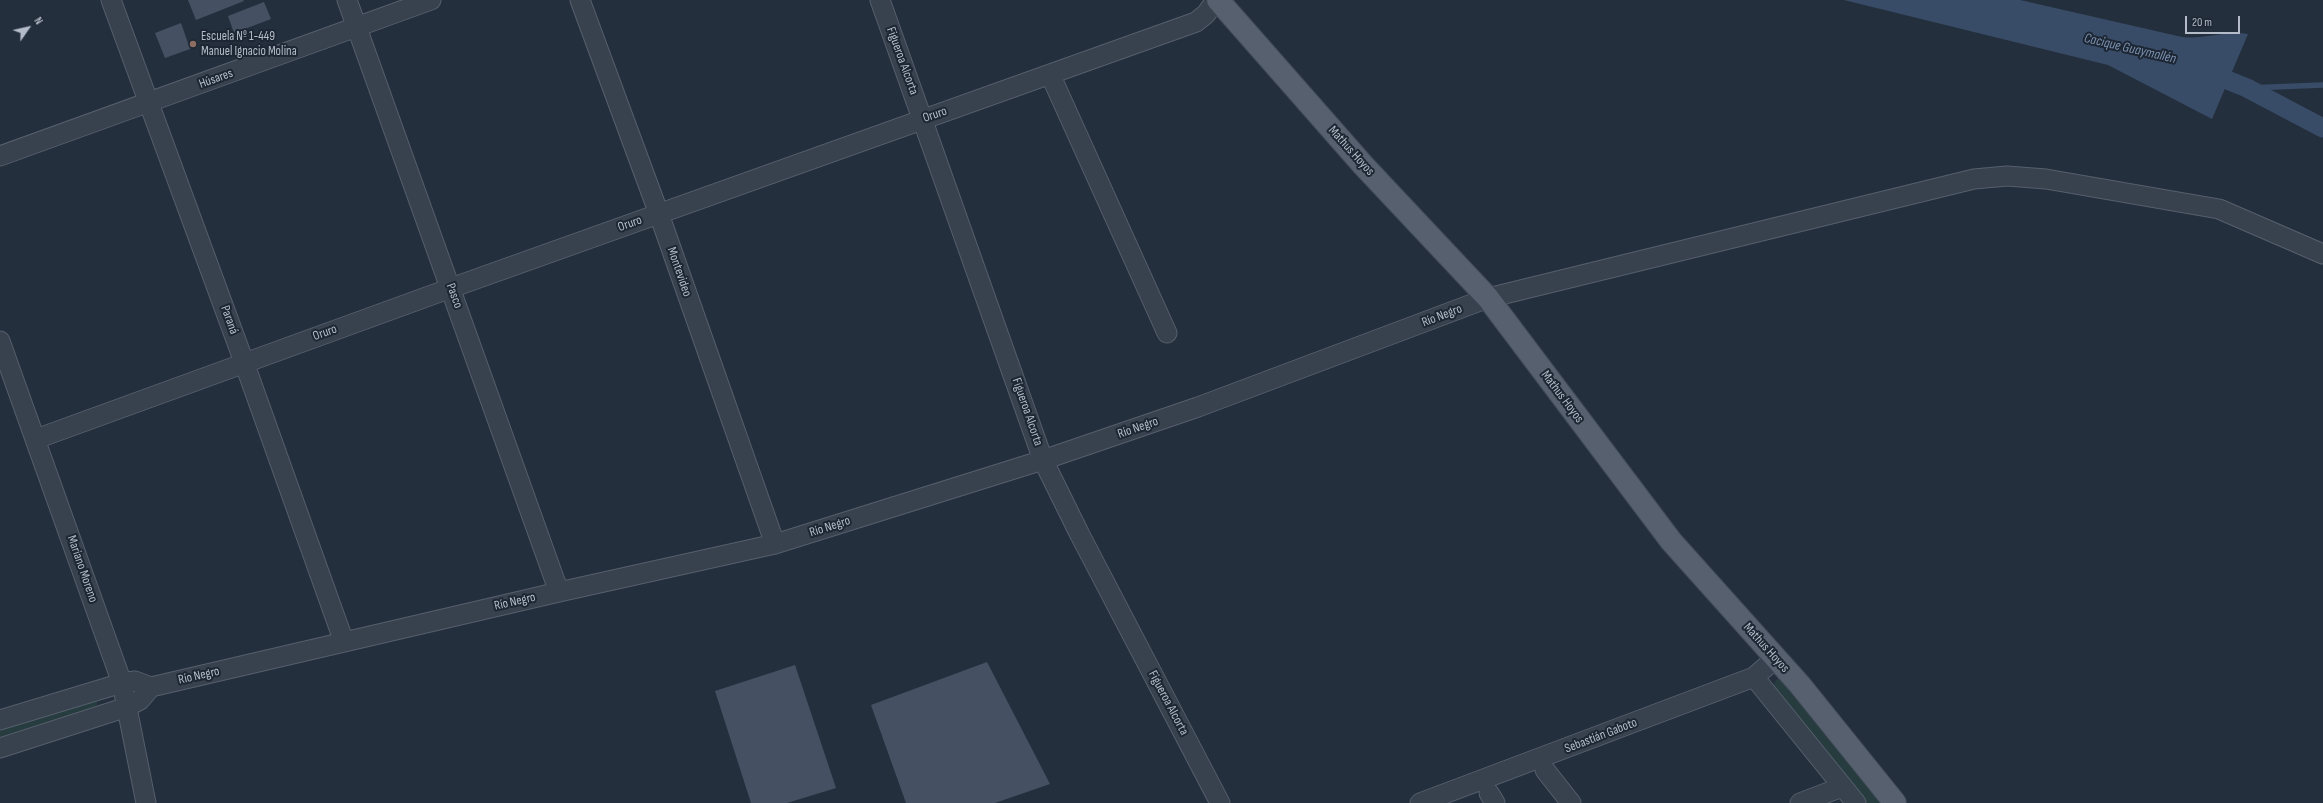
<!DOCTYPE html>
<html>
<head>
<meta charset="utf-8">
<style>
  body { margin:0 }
  #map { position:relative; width:2323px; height:803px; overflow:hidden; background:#242f3e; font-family:"Sofia Sans Condensed",sans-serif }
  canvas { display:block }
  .north { position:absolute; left:8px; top:8px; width:40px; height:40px; -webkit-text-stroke:3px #1d2633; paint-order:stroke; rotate:56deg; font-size:11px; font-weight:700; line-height:16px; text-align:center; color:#b4bcc9 }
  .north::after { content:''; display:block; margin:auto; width:14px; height:18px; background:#b4bcc9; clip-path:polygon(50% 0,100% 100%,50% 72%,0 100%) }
  .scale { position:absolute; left:2185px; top:16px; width:55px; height:18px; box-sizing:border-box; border:2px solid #b4bcc9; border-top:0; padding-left:5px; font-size:12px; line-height:14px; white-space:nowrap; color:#b4bcc9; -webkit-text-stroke:3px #1d2633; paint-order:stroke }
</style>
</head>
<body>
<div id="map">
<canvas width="2323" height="803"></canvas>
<div class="north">N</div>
<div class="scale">20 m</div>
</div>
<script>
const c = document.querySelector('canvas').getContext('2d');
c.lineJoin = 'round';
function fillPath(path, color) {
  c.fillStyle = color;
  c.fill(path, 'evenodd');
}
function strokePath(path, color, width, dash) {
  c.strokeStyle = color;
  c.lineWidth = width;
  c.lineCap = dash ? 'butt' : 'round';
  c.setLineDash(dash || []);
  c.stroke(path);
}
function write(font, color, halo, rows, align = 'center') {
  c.font = font + ' "Sofia Sans Condensed",sans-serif';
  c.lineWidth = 4;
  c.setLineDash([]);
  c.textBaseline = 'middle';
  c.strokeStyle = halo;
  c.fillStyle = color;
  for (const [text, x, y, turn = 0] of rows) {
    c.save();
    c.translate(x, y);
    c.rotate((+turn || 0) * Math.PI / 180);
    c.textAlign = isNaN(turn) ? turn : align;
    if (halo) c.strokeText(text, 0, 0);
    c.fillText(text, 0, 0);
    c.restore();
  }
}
fillPath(new Path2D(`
  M1782,672L1892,803H1860L1771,688Z
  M89,698L98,702L93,711L0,740V727Z`), '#263c3f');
fillPath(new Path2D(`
  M1844,0H2020L2182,37C2204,40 2226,30 2248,34L2212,119L2108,65Z`), '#394c67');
strokePath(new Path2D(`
  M2247,88L2323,85`), '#394c67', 5.5);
strokePath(new Path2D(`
  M2205,71L2247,88L2323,128`), '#394c67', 19);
fillPath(new Path2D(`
  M188,0H243L244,1L196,20Z
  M264,2L271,19L234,33L228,16Z
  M181,23L190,49L165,58L155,33Z
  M987,662L1050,784L995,803H906L871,705Z
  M795,665L836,788L787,803H751L715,691Z`), '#455162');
const minor = new Path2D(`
  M111,0L244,362L344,642
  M347,0L559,592
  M580,0L659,214L775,544
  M880,0L1043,460L1080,535L1220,803
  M1050,74L1167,333
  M0,156L431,0
  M0,341L122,683L146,803
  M36,439L451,288L1196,22L1206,14L1216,0
  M1754,677L1856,803
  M0,720L122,683L135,681L151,687L559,592L775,544L1043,460L1198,407L1488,298L1974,179L2007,176L2046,179L2219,209L2323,254
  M0,748L127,707L140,700L151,687
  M1545,770L1571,803
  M1489,793L1495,803
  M1420,803L1754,677L1776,658
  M1800,803L1842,787`);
const major = new Path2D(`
  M1218,0L1363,165L1488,298L1671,541L1800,685L1895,803`);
strokePath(minor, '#565f6c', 21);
strokePath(major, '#414a57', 24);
strokePath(minor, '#38414e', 19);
strokePath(major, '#56606e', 22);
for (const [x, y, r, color] of [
  [193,44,4,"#8d6e63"]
]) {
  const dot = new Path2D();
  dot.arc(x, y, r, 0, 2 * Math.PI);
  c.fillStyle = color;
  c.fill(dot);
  strokePath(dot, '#1d2633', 1.5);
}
write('13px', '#b4bcc9', '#1d2633', [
  ["Escuela Nº 1-449",201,37],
  ["Manuel Ignacio Molina",201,52]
], 'left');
write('13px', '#b4bcc9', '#1d2633', [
  ["Figueroa Alcorta",902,61,70],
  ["Húsares",216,79,-20],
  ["Oruro",935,115,-19],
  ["Mathus Hoyos",1351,151,48],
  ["Oruro",630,224,-20],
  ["Montevideo",679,272,71],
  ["Pasco",454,296,70],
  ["Río Negro",1442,316,-21],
  ["Paraná",229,320,70],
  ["Oruro",325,333,-20],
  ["Mathus Hoyos",1562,397,53],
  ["Figueroa Alcorta",1027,412,71],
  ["Río Negro",1138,428,-19],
  ["Río Negro",830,527,-18],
  ["Mariano Moreno",82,569,71],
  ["Río Negro",515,602,-13],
  ["Mathus Hoyos",1766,648,48],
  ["Río Negro",199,676,-13],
  ["Figueroa Alcorta",1168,703,62],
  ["Sebastián Gaboto",1601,736,-21]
]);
write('italic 14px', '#7c92b1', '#1d2633', [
  ["Cacique Guaymallén",2130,49,13]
]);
</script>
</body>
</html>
